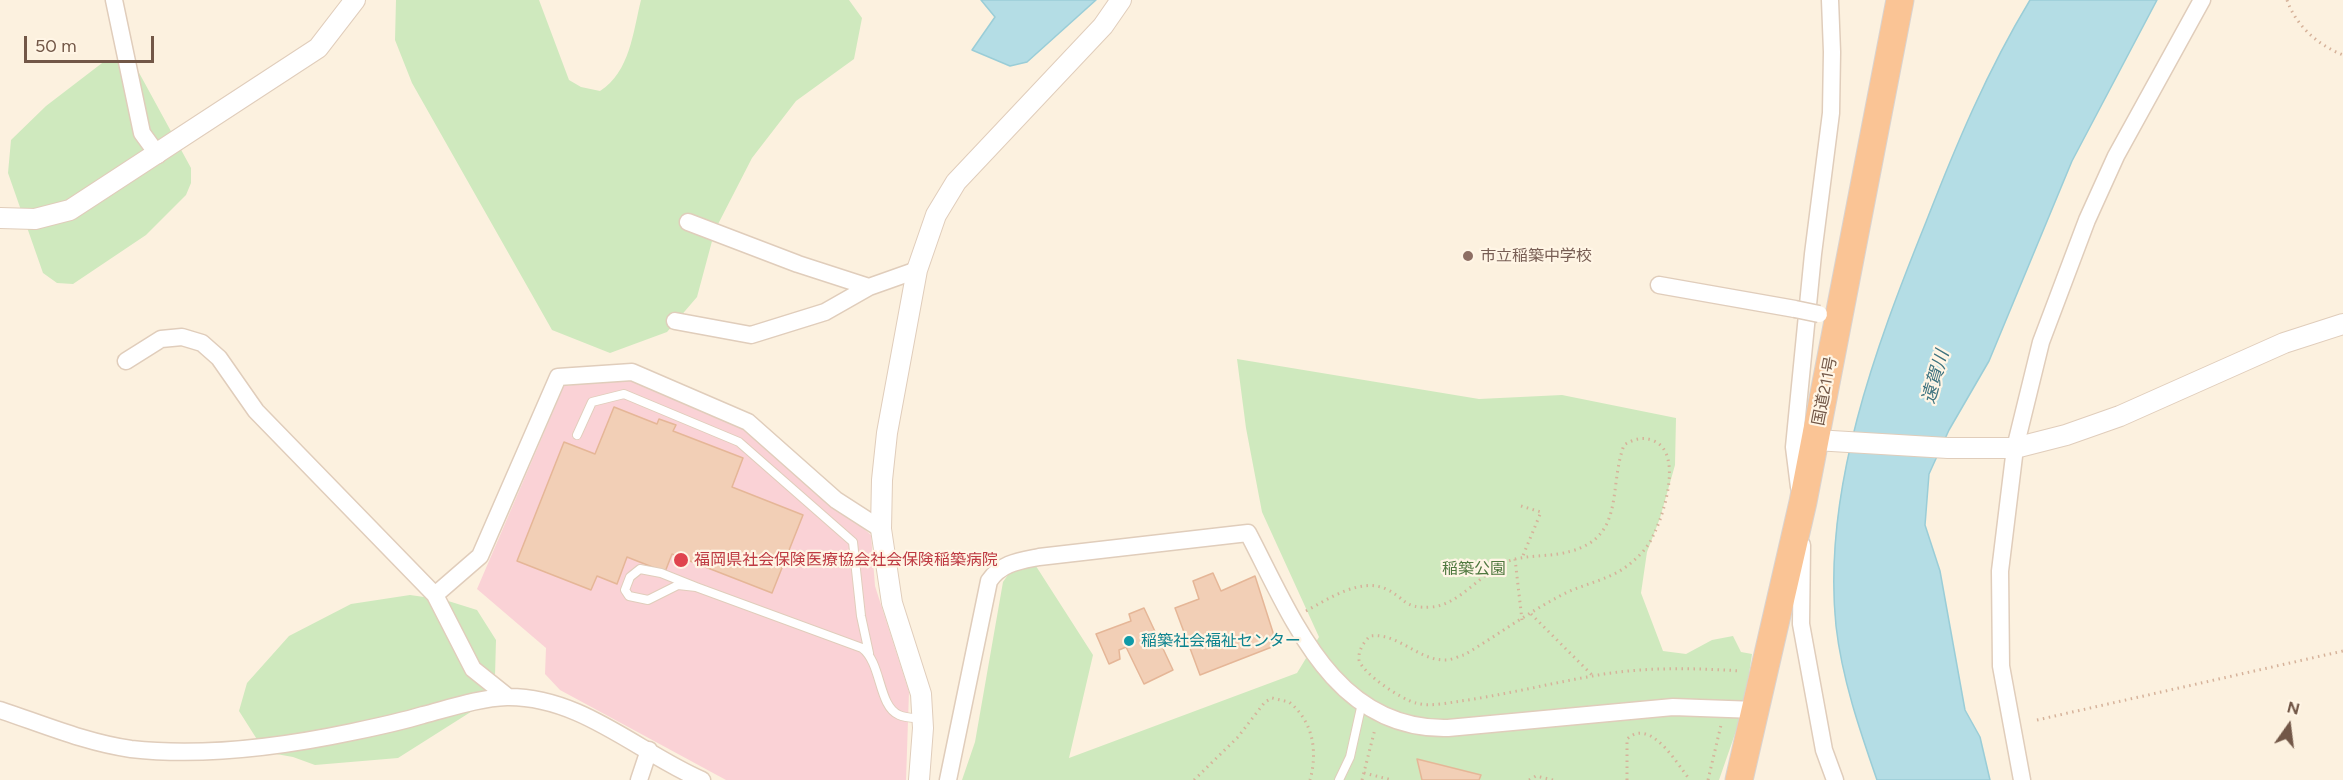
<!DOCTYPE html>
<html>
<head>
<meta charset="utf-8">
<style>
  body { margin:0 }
  #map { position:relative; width:2343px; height:780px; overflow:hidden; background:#fcf1df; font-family:Figtree,sans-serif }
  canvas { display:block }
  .north { position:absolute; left:2259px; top:696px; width:60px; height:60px; -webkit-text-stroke:4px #fff5e5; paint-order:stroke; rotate:14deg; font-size:16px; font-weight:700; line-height:24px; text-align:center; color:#725747 }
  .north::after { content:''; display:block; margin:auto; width:21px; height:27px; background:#725747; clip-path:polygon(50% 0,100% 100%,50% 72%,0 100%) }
  .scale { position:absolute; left:24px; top:36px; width:130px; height:27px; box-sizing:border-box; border:3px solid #725747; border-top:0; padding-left:8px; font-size:18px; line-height:21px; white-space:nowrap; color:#725747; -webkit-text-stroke:4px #fff5e5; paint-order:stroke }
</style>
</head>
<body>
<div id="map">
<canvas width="2343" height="780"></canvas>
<div class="north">N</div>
<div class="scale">50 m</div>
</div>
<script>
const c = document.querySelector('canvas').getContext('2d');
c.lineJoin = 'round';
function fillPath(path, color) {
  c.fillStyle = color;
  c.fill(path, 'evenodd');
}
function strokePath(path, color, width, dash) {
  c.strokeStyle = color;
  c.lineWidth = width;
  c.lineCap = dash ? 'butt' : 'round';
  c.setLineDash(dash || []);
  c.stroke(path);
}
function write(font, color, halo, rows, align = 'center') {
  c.font = font + ' Figtree,"Noto Sans JP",sans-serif';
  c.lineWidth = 4.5;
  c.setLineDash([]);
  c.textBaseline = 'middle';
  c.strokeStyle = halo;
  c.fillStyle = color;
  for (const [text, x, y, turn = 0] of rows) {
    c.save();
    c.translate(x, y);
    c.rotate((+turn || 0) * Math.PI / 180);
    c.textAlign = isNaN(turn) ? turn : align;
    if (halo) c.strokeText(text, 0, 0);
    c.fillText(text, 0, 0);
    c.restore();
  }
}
fillPath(new Path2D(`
  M632,379L748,427L871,535L875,586L909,692L906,780H726L560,690L545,674L546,648L477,589L564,386Z`), '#fad2d6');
fillPath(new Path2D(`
  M396,0H539L569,80L581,87L600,91C630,72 633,32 641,0H849L862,18L854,59L796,101L752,158L715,230L697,297L667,332L610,353L552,330L412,83L395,40Z
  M106,60L120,61L137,69L191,168V183L186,195L146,235L73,284L57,283L43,273L8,173L11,140L46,106Z
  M1237,359L1479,399L1562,395L1676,418L1675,465L1660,518L1647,552L1641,593L1663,651L1686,654L1712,640L1733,636L1741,652L1752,654L1744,708L1719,780H962L975,742L1003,582L1012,569L1034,563L1093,655L1069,758L1297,673L1319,637L1262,512L1246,428Z
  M410,595L445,600L477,610L496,640L495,676L477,708L398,758L315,765L293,757L265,752L239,711L247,683L289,636L351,604Z`), '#cfe9be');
const water = new Path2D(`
  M981,0H1096L1027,62L1010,66L972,50L995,17Z
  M2030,0H2157L2072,161L1989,361L1949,430L1929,474L1925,525L1940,571L1965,710L1980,737L1990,780H1877C1860,731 1842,679 1836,626C1822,490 1876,346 1926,222C1956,145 1987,71 2030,0Z`);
fillPath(water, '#b4dde5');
strokePath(water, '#9acdd7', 1.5);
const building = new Path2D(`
  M614,407L657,424L659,419L676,425L673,431L743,458L732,487L803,515L772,593L672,554L665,572L627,557L617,584L597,576L591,590L517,561L564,442L595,454Z
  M1213,573L1221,591L1255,576L1277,645L1200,675L1175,608L1199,599L1193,581Z
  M1144,608L1173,670L1144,684L1126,647L1119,650L1120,659L1109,664L1096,634L1131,621L1129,614Z
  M1417,759L1481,775L1479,780H1422Z`);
fillPath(building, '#f2cfb6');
strokePath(building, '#e5b697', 1.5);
const service = new Path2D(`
  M577,435L592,402L624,394L739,442L853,542L861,616L869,653
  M696,587L661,573L640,569L630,577L625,590L629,596L648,600L678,585L696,587L862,648C882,663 878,706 899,715C906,718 915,718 923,719
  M1339,780L1350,757L1362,703`);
const minor = new Path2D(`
  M114,0L142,133L158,155
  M688,222L798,264L869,287L917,270
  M1659,285L1795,309
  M675,321L751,335L825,312L869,287
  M126,361L161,339L182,337L202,343L219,358L256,411L435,595L473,669L508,697
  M1799,487L1794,447L1813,254L1831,113L1832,52L1830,0
  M1802,545L1801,624L1824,750L1835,780
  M435,595L480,556L558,377L632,372L748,422L836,500L881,529
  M0,710C42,724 87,743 131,749C203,757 281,747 352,732C376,727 400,722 423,715C450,708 479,698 507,697C581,696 639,753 702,780
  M639,780L649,750
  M948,780L989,581C1001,563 1019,561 1039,557L1248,533C1293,619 1334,731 1448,728L1673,707L1756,710
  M2022,780L2001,666L2000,571L2015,448L2041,342L2087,220L2116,156L2202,0`);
const tertiary = new Path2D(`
  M0,218L35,219L70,210L318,48L355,0
  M1815,440L1948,448H2015L2066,435L2120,416L2284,343L2343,324
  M919,780L923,728L921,694L892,603L881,529L882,480L887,433L917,270L936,215L956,182L1103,26L1121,0`);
const trunk = new Path2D(`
  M1739,780L1803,502L1900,0`);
strokePath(service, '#e0cdbb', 10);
strokePath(minor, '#e0cdbb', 19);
strokePath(tertiary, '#e0cdbb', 22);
strokePath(trunk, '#dad3cf', 29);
strokePath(new Path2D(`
  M2287,0C2296,26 2318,45 2343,55
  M1521,506L1541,512L1522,558
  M1515,559L1522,620
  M1306,611C1328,599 1361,577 1386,589C1406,598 1403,609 1431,607C1456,606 1479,577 1500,565C1517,555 1539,557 1558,554C1628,543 1607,491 1624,445C1634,439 1643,436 1654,441C1685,454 1662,524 1648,545C1644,551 1638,557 1632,562C1611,581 1582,583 1558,597C1526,614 1496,636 1464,655C1459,656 1452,660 1446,660C1418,661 1398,632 1370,636C1364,642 1358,650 1359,660C1362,673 1402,700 1416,703C1430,707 1447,703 1461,701C1509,694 1556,682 1604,674C1649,667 1696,668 1741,671
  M1531,614L1593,676
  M2037,720L2343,651
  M1364,773L1392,780
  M1194,780L1238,737L1265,702L1272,698L1289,702C1313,721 1318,751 1310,780
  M1362,780L1375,729
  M1529,780L1536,776L1553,780
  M1627,780V739C1651,717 1677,764 1690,780
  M1708,780L1721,725`), '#d6b29a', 3, [1.5, 4.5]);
strokePath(service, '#fff', 8);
strokePath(minor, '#fff', 16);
strokePath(tertiary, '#fff', 20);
strokePath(trunk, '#fac495', 27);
const minorBridge = new Path2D(`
  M1795,309L1819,314`);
strokePath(minorBridge, '#e0cdbb', 19, []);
strokePath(minorBridge, '#fff', 16);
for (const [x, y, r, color] of [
  [1468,256,6,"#8d6e63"],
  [681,560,8,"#e0444e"],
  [1129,641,6,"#0f9aa8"]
]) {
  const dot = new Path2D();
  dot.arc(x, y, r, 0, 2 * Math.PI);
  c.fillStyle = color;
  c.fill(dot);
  strokePath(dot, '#fff5e5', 2);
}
write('16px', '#785e54', '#fff5e5', [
  ["市立稲築中学校",1480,256]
], 'left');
write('16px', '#725747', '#fff5e5', [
  ["国道211号",1825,391,-79]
]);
write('16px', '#be3a42', '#fff5e5', [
  ["福岡県社会保険医療協会社会保険稲築病院",694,560]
], 'left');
write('16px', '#4f783f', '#fff5e5', [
  ["稲築公園",1474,569]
]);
write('16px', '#0d838f', '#fff5e5', [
  ["稲築社会福祉センター",1141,641]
], 'left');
write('italic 18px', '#3e737f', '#fff5e5', [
  ["遠賀川",1936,377,-74]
]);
</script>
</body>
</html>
